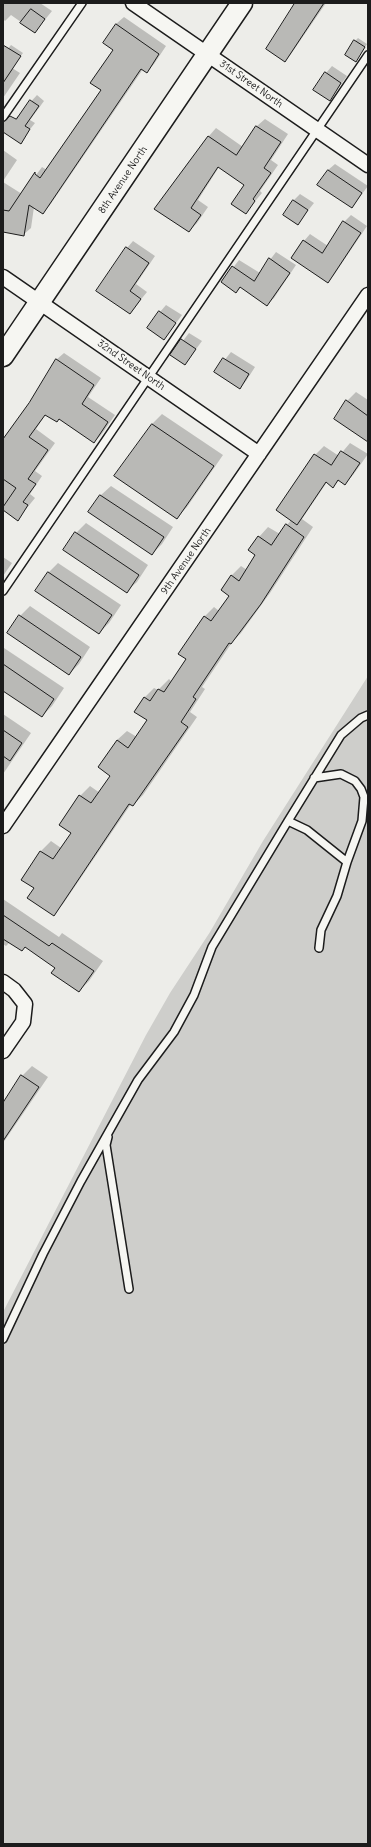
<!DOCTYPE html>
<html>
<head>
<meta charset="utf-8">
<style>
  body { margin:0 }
  #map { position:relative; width:371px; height:1847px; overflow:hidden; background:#edede9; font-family:Delius,sans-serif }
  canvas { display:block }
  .frame { position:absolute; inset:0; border:4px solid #1c1c1c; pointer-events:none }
</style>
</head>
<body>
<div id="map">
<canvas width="371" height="1847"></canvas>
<div class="frame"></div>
</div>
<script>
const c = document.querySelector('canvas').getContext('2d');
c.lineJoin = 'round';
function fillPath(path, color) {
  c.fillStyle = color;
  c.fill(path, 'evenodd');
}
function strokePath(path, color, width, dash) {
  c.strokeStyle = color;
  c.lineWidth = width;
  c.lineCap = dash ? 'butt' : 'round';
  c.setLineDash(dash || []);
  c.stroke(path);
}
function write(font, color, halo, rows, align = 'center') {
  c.font = font + ' Delius,sans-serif';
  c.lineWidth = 4;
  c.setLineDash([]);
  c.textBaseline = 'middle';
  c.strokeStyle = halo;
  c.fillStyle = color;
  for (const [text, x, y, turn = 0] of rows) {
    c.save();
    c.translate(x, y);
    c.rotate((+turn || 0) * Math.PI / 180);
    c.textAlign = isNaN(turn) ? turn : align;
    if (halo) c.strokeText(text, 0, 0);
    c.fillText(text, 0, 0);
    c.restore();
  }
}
fillPath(new Path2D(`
  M368,676V1844H3V1312L146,1035L170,993L210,932L263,841Z`), '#cececb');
fillPath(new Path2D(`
  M3,3H40L52,11L35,32L11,15L5,21L3,19Z
  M296,3H326L291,54L285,61Z
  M124,17L166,46L154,64L147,72L143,69L50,205L43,212L34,207L31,228L23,235L3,231V182L22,194L42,167L47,170L103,90L114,50L116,24Z
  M358,38L367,44L359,57L355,41Z
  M11,45L23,53L12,68L20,73L3,98V55Z
  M332,66L347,76L330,100L326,73Z
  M37,95L44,101L30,120L35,123L20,142L15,119Z
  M265,119L288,134L271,160L278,165L260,191L262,193L246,212L245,185L219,167L198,200L208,207L197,223L189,231L156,209L209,136L216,128L243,147L257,126Z
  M3,150L17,160L3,181Z
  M335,164L368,186L352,207L328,170Z
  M300,194L314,203L298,223L294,200Z
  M351,215L367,226L334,275L328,282L304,241L310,234L328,246L344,222Z
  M133,241L155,256L136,284L147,292L130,313L127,248Z
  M276,252L296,265L274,298L267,304L241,287L236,292L222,282L239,260L260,273Z
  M166,305L182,315L164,339L160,312Z
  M189,333L202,341L185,364L172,355Z
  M231,352L255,367L246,381L240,388L215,372Z
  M64,353L101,378L88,397L115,415L101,435L94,442L59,418L46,414L36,429L55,443L35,471L42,476L30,494L35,498L18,519L3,509V440L29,404L56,360Z
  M356,392L368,400V441L347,401Z
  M162,414L223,455L187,507L177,517L116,476L152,424Z
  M350,443L368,454L353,475L345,484L340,480L333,486L327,482L302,519L313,527L270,593L241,633L233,641L202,687L205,689L190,712L197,717L143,795L133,805L131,804L63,904L53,914L35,888L22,879L41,851L51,841L61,848L72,833L80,796L90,786L100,793L112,775L117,740L127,731L137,737L148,720L144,698L154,688L158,690L169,679L172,682L187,659L204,617L214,607L219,611L230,595L231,576L241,566L247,570L257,555L259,537L268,527L280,534L291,520L277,510L315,455L324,446L339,456Z
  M111,486L173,527L162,544L152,554L90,512L101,495Z
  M86,523L148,565L137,582L127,591L76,533Z
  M3,557L12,563L3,576Z
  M58,563L121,605L109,623L99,633L48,573Z
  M30,606L90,647L79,664L69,674L9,633L20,616Z
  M4,648L64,688L52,706L42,716L3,690Z
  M3,714L31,733L3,774Z
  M3,899L59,937L62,933L103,961L89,981L79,991L56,967L25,946L10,942L6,946L3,944Z
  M32,1066L48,1077L3,1143V1104L22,1076Z`), '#0003');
const building = new Path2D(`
  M295,3H324L285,62L266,49Z
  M31,9L45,19L35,33L20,23Z
  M116,24L159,54L147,73L141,69L43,214L29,205L24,236L3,232V210L9,211L35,172V174L40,178L101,90L90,83L113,50L103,43Z
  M354,40L365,47L356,62L345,55Z
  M3,45L21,56L3,83Z
  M325,72L341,83L330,101L313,90Z
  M30,100L39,106L25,126L30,129L21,144L3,132V122L10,116L16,119Z
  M256,126L281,142L264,168L271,173L253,199L255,201L246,214L231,204L244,185L218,167L191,208L201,215L189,232L154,209L208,136L236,155Z
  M328,170L362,193L352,208L317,185Z
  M293,200L308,210L298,225L283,215Z
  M343,221L361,233L328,283L291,258L303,240L322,253Z
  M126,247L149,263L130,291L141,299L130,314L96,291Z
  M269,258L290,273L267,306L240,287L236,293L221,282L232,266L254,281Z
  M159,311L176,323L164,340L147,328Z
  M181,339L196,349L185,365L170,355Z
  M223,358L249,374L240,389L214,372Z
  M56,359L94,385L82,404L108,422L94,443L59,419L57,422L45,415L29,437L48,450L28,479L36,484L23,502L28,505L18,521L3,510V507L16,488L3,479V439L29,403Z
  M346,400L368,416V442L334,419Z
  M152,424L214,466L177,519L114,476Z
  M341,451L360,463L345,485L338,480L333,488L326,482L297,525L276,510L314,454L331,465Z
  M100,495L164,537L152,555L88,512Z
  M286,524L304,537L261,604L231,644L229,643L193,697L196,699L181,722L188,727L133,806L129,804L54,916L27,898L34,888L21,880L40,851L53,859L71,833L59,825L79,795L91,803L110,776L98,767L117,740L128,748L147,720L134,712L144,697L150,701L158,689L164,692L186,659L178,654L204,616L211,621L229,596L221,590L231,575L239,581L255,555L248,550L258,536L271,545Z
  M75,532L139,575L127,593L63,550Z
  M48,572L112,615L99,634L35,591Z
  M19,615L81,657L69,675L7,633Z
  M3,664L54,699L42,717L3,691Z
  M3,730L22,743L10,761L3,756Z
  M3,915L49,946L52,943L94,971L79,992L51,973L55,968L25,947L22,951L3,939Z
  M21,1075L39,1087L3,1141V1103Z`);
fillPath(building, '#b9b9b6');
strokePath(building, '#1c1c1c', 1);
const lane = new Path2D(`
  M3,117L82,3
  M3,591L368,55
  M314,778L341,774L355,781L361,789L364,797L362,821L347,862L337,896L321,930L319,948
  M288,821L307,830L347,862
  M108,1137L106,1145L129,1289
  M3,1339L43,1254L81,1181L138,1080L174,1032L194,995L212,947L288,821L341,735L361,718L368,715`);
const street = new Path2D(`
  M133,3L368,165
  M3,277L259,454
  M3,826L368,295
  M3,982L14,990L25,1004L23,1022L3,1051`);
const secondary = new Path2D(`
  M3,356L242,3`);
strokePath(lane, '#1c1c1c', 10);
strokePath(street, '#1c1c1c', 17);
strokePath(secondary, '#1c1c1c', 23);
strokePath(lane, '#f6f6f2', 7);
strokePath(street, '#f6f6f2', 14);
strokePath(secondary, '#f6f6f2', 20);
write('10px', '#1c1c1c', '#f6f6f2', [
  ["31st Street North",251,84,35],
  ["8th Avenue North",123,180,-56],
  ["32nd Street North",131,365,35],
  ["9th Avenue North",186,561,-55]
]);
</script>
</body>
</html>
